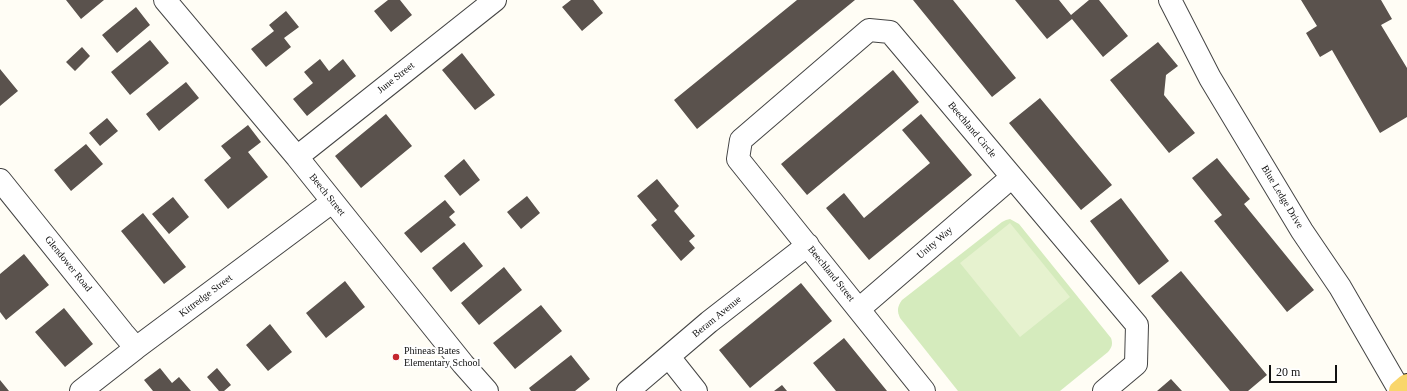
<!DOCTYPE html>
<html>
<head>
<meta charset="utf-8">
<style>
  body { margin:0 }
  #map { position:relative; width:1407px; height:391px; overflow:hidden; background:#fffdf5; font-family:"Times New Roman",serif }
  canvas { display:block }
  .scale { position:absolute; left:1269px; top:365px; width:68px; height:18px; box-sizing:border-box; border:2px solid #111; border-top:0; padding-left:5px; font-size:12px; line-height:14px; white-space:nowrap; color:#111; -webkit-text-stroke:3px #fff; paint-order:stroke }
</style>
</head>
<body>
<div id="map">
<canvas width="1407" height="391"></canvas>
<div class="scale">20 m</div>
</div>
<script>
const c = document.querySelector('canvas').getContext('2d');
c.lineJoin = 'round';
function fillPath(path, color) {
  c.fillStyle = color;
  c.fill(path, 'evenodd');
}
function strokePath(path, color, width, dash) {
  c.strokeStyle = color;
  c.lineWidth = width;
  c.lineCap = dash ? 'butt' : 'round';
  c.setLineDash(dash || []);
  c.stroke(path);
}
function write(font, color, halo, rows, align = 'center') {
  c.font = font + ' "Times New Roman",serif';
  c.lineWidth = 4;
  c.setLineDash([]);
  c.textBaseline = 'middle';
  c.strokeStyle = halo;
  c.fillStyle = color;
  for (const [text, x, y, turn = 0] of rows) {
    c.save();
    c.translate(x, y);
    c.rotate((+turn || 0) * Math.PI / 180);
    c.textAlign = isNaN(turn) ? turn : align;
    if (halo) c.strokeText(text, 0, 0);
    c.fillText(text, 0, 0);
    c.restore();
  }
}
fillPath(new Path2D(`
  M1010,219L1019,224L1111,338C1113,344 1112,347 1108,352L1060,391H958L900,318C897,311 897,307 902,300L1002,222L1006,220Z`), '#d5ebbd');
fillPath(new Path2D(`
  M1010,223L1070,297L1020,337L960,263Z`), '#e6f2cf');
fillPath(new Path2D(`
  M66,0H104L81,19Z
  M388,0H400L412,15L391,32L374,11Z
  M571,0H593L603,13L582,31L562,7Z
  M797,0H855L697,129L674,100Z
  M913,0H953L1016,78L992,97Z
  M1015,0H1059L1071,15L1089,0H1099L1128,36L1103,57L1072,19L1047,39Z
  M1301,0H1381L1392,19L1381,25L1407,68V117L1380,133L1332,50L1320,57L1306,33L1317,26Z
  M136,7L150,25L117,53L102,35Z
  M286,11L299,27L284,38L291,47L266,67L251,49L274,31L269,25Z
  M150,40L169,63L130,95L111,72Z
  M1158,42L1178,66L1166,75L1164,95L1195,133L1169,153L1110,80Z
  M82,47L90,56L75,71L66,62Z
  M462,53L495,95L475,110L442,70Z
  M320,59L329,71L343,59L356,76L307,116L293,99L313,83L304,72Z
  M0,69L18,91L0,106Z
  M893,70L919,102L807,195L781,164Z
  M186,82L199,98L159,131L146,114Z
  M1040,98L1112,185L1081,210L1009,123Z
  M386,114L412,146L361,188L335,156Z
  M921,114L972,175L869,260L826,208L844,193L864,218L930,163L902,130Z
  M107,118L118,131L100,146L89,133Z
  M248,125L261,142L248,152L268,177L228,209L204,180L231,158L221,146Z
  M86,144L103,164L71,191L54,170Z
  M1217,158L1250,199L1244,204L1314,290L1287,312L1214,221L1222,215L1192,178Z
  M464,159L480,180L460,196L444,176Z
  M657,179L679,206L674,211L695,236L689,241L695,248L681,261L651,225L657,220L637,196Z
  M527,196L540,213L521,229L507,212Z
  M173,197L189,217L169,234L152,214Z
  M1121,198L1169,261L1139,285L1090,221Z
  M445,200L455,212L449,217L456,225L421,253L404,233Z
  M143,213L186,267L164,284L121,231Z
  M464,242L483,266L451,292L432,268Z
  M24,254L49,285L6,320L0,312V274Z
  M504,267L522,290L479,325L461,303Z
  M1181,271L1267,375L1248,391H1230L1151,296Z
  M345,281L365,307L326,338L306,313Z
  M801,283L832,321L750,388L719,350Z
  M541,305L562,331L515,369L493,343Z
  M64,308L93,344L65,367L35,332Z
  M270,324L292,352L268,371L246,345Z
  M844,338L887,391H836L813,363Z
  M571,355L590,379L575,391H531L529,388Z
  M160,368L172,383L179,377L191,391H153L144,380Z
  M217,368L231,385L224,391H219L207,377Z
  M1171,379L1182,391H1157Z
  M0,380L9,391H0Z
  M782,385L787,391H774Z`), '#5a524d');
const minor = new Path2D(`
  M165,0L297,157L463,364L487,391
  M1170,0L1210,78L1302,231L1340,287L1400,391
  M297,157L495,0
  M0,180L123,333L136,348
  M859,309L1012,177
  M669,357L696,391
  M81,391L136,348L332,202
  M628,391L709,322L808,245
  M924,391L738,159L741,140L869,30L890,32L1137,325L1136,364L1104,391`);
const major = new Path2D(`
  M1400,391L1407,385`);
strokePath(minor, '#444', 24);
strokePath(major, '#222', 24);
strokePath(minor, '#fff', 22);
strokePath(major, '#f9d66b', 22);
for (const [x, y, r, color] of [
  [396,357,4,"#c4262e"]
]) {
  const dot = new Path2D();
  dot.arc(x, y, r, 0, 2 * Math.PI);
  c.fillStyle = color;
  c.fill(dot);
  strokePath(dot, '#fff', 1.5);
}
write('10px', '#111', '#fff', [
  ["June Street",396,78,-38],
  ["Beechland Circle",972,130,50],
  ["Beech Street",327,195,51],
  ["Blue Ledge Drive",1282,197,59],
  ["Unity Way",935,243,-41],
  ["Glendower Road",68,264,51],
  ["Beechland Street",831,274,51],
  ["Kittredge Street",206,296,-37],
  ["Beram Avenue",717,317,-39]
]);
write('10px', '#111', '#fff', [
  ["Phineas Bates",404,351],
  ["Elementary School",404,363]
], 'left');
</script>
</body>
</html>
